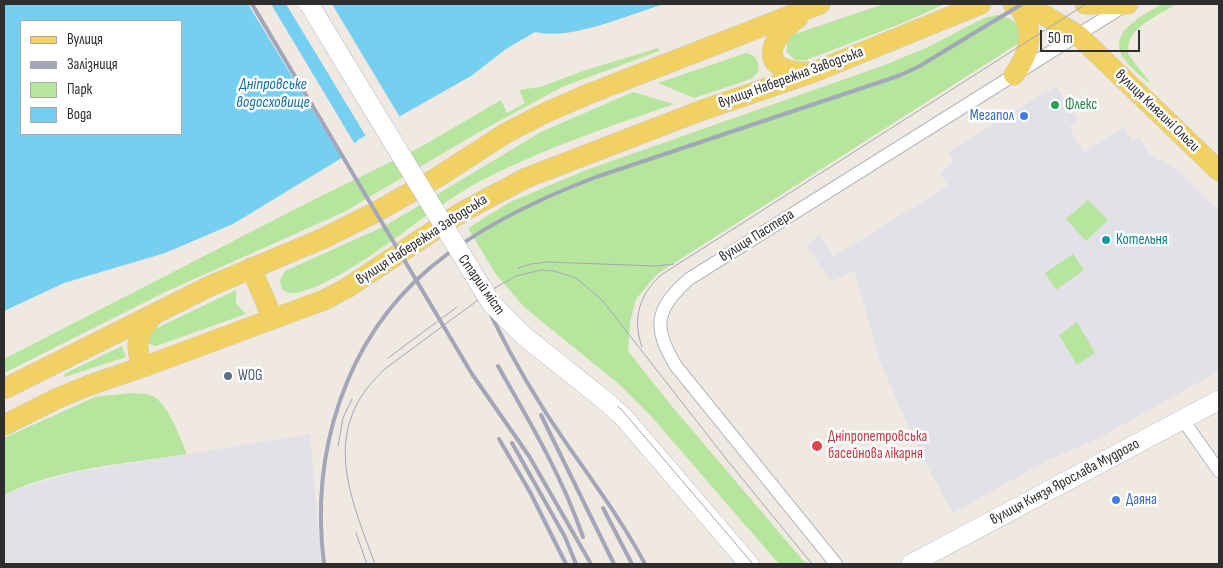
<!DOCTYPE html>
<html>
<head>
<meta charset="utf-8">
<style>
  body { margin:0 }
  #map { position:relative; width:1223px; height:568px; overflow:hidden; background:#efe9e1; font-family:"Sofia Sans Condensed",sans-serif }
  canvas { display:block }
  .frame { position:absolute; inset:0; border:5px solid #2e2e2e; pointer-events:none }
  .legend { position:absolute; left:20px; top:20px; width:162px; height:115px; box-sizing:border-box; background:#fff; border:1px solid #ababab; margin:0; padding:6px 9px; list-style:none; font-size:15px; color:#2e2e2e }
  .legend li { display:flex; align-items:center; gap:10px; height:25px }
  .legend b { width:25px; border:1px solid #ababab }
  .scale { position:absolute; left:1040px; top:30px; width:100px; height:22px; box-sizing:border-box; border:2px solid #2e2e2e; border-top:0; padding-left:6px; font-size:15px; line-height:18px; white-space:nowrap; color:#2e2e2e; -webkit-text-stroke:4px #fff; paint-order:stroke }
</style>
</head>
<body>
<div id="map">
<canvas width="1223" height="568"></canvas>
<div class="frame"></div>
<ul class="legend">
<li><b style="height:6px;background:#f2d163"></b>Вулиця</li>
<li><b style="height:6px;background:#a3a6b8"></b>Залізниця</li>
<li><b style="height:14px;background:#b6e59e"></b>Парк</li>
<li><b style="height:14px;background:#75cff0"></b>Вода</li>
</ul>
<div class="scale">50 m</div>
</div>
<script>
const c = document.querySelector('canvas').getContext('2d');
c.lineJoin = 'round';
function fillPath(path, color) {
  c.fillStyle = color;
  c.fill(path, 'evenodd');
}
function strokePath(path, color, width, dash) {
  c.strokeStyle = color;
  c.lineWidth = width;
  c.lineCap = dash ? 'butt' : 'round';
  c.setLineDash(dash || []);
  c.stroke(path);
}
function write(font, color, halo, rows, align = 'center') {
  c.font = font + ' "Sofia Sans Condensed",sans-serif';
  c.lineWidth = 5;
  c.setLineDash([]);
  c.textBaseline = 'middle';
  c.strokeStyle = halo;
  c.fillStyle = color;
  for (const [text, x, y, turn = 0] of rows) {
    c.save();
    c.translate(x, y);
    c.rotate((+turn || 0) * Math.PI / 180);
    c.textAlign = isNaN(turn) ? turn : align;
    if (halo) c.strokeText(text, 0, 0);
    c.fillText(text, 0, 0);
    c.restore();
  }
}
fillPath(new Path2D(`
  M1056,86L1078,121L1069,127L1084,152L1124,127L1132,141L1139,137L1150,155L1178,169L1219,211V371L1097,439L1046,461L953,513L920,453L880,362L854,270L831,282L806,245L820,235L833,257L948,186L940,173L954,162L948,152Z
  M310,434L321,564H4V495L15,490L71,473Z`), '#e3e1e8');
fillPath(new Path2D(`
  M884,4H945L900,24L806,60H795L787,52V42L795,34Z
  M1162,4L1175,5C1156,17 1125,28 1128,54L1149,81L1148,83C1140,75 1126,64 1121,54C1111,29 1146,14 1162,4Z
  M997,15C1017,19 1017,23 1022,41L657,274L636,299L630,322L628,351L670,404L806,564H779L650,415L620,385L524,307L495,273L468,228L510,202L589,169L882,66L926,48L984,18Z
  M658,48L659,51L562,87L479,132L344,212L165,292L4,373V359L315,199L419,148L501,100L507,113L525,103L519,90L540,87L586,70Z
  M746,53C756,55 760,62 758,72L751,79L694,98L658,83Z
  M633,92L674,104C608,127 539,150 477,183C421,214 374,261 315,287C302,292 281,301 280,280L285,271L385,226L541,132Z
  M1088,200L1108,220L1086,241L1066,219Z
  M1073,254L1084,270L1056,290L1045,273Z
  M236,290V303L246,314L156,346L149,344L147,340L151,331Z
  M1077,322L1095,353L1077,365L1059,335Z
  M122,346L126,357L65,377L64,374Z
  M131,393C137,394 144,393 150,395C168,401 180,438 187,454C127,464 59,467 4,495V438L95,397Z`), '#b6e59e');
fillPath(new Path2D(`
  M4,4H664C628,15 570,41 535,32L506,49L471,76L358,140L340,159L233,224L165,253L64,283L4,311ZM21,21H181V134H21Z`), '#75cff0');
fillPath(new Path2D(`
  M248,4H271L356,146L343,160Z
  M286,4H332L401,119L367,138Z`), '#efe9e1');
const minor = new Path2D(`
  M1183,420L1219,471
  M836,564L676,366C652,327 655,309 689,279L1124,6`);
const secondary = new Path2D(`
  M608,403L626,420L749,564
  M911,564L1219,400`);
const primary = new Path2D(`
  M1013,4L1046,16L1078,35L1219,171
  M1085,4H1128
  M798,18C766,41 758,72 808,72
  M1014,75C1030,53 1036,29 1018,6
  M251,268L273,319
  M144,367C132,346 139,332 153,315
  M4,389L210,286L322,239L374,213L438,177L506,133L545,113L586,95L820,4
  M4,425L58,398L90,385L154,363L324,300L347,288L462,212L526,178L700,111L814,72L981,4`);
strokePath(minor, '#b4b7c1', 14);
strokePath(secondary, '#b4b7c1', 20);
strokePath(primary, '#c9c9c9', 21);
strokePath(minor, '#fff', 12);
strokePath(secondary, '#fff', 19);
strokePath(primary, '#f2d163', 20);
strokePath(new Path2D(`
  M313,4L494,301L526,334L621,409L753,564
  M518,268L531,264L547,262L656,266L674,264
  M642,347C632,319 639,295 661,275L1086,4
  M388,358L457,307
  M338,446L343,418L352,399
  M356,533L367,564
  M375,564C349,494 319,428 386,368L493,289L516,276L541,270L554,271L576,278L602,300L727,460L812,564`), '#a3a6b8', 1);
strokePath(new Path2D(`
  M252,4L472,374L529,456L591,564
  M308,4L479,289C498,332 521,374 546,413C579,464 617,511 645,564
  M498,366C530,422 562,476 583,537
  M541,415L614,564
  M499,439L530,492L566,564
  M512,443L565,537L576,564
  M603,508L632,564
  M324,564C310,454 344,340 431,267C479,227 538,199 596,177L898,76L918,67L1022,4`), '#a3a6b8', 4);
const secondaryBridge = new Path2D(`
  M309,4L491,303L524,336L608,403`);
strokePath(secondaryBridge, '#b4b7c1', 20, []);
strokePath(secondaryBridge, '#fff', 19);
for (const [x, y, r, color] of [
  [1055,105,5,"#2e9e5b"],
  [1024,116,5,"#3f7fe0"],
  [1106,240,5,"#0f9aa8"],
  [228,376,5,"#5c6f8a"],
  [817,446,6,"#e0444e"],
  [1116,500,5,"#3f7fe0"]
]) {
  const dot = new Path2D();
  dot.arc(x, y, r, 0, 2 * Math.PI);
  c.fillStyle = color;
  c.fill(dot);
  strokePath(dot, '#fff', 2);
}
write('15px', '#2e2e2e', '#fff', [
  ["вулиця Набережна Заводська",791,78,-20],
  ["вулиця Княгині Ольги",1157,111,44],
  ["вулиця Пастера",757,236,-32],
  ["вулиця Набережна Заводська",422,240,-33],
  ["Старий міст",481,285,55],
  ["вулиця Князя Ярослава Мудрого",1065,482,-28]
]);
write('15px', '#27864d', '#fff', [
  ["Флекс",1065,105]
], 'left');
write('15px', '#366cbe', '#fff', [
  ["Мегапол",1014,116],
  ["Даяна",1126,500,"left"]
], 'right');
write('15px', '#0d838f', '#fff', [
  ["Котельня",1116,240]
], 'left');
write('15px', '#4e5e75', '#fff', [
  ["WOG",238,376]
], 'left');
write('15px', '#be3a42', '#fff', [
  ["Дніпропетровська",828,437],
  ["басейнова лікарня",828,454]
], 'left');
write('italic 16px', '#0d6fa3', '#fff', [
  ["Дніпровське",273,85],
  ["водосховище",273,103]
]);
</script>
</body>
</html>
